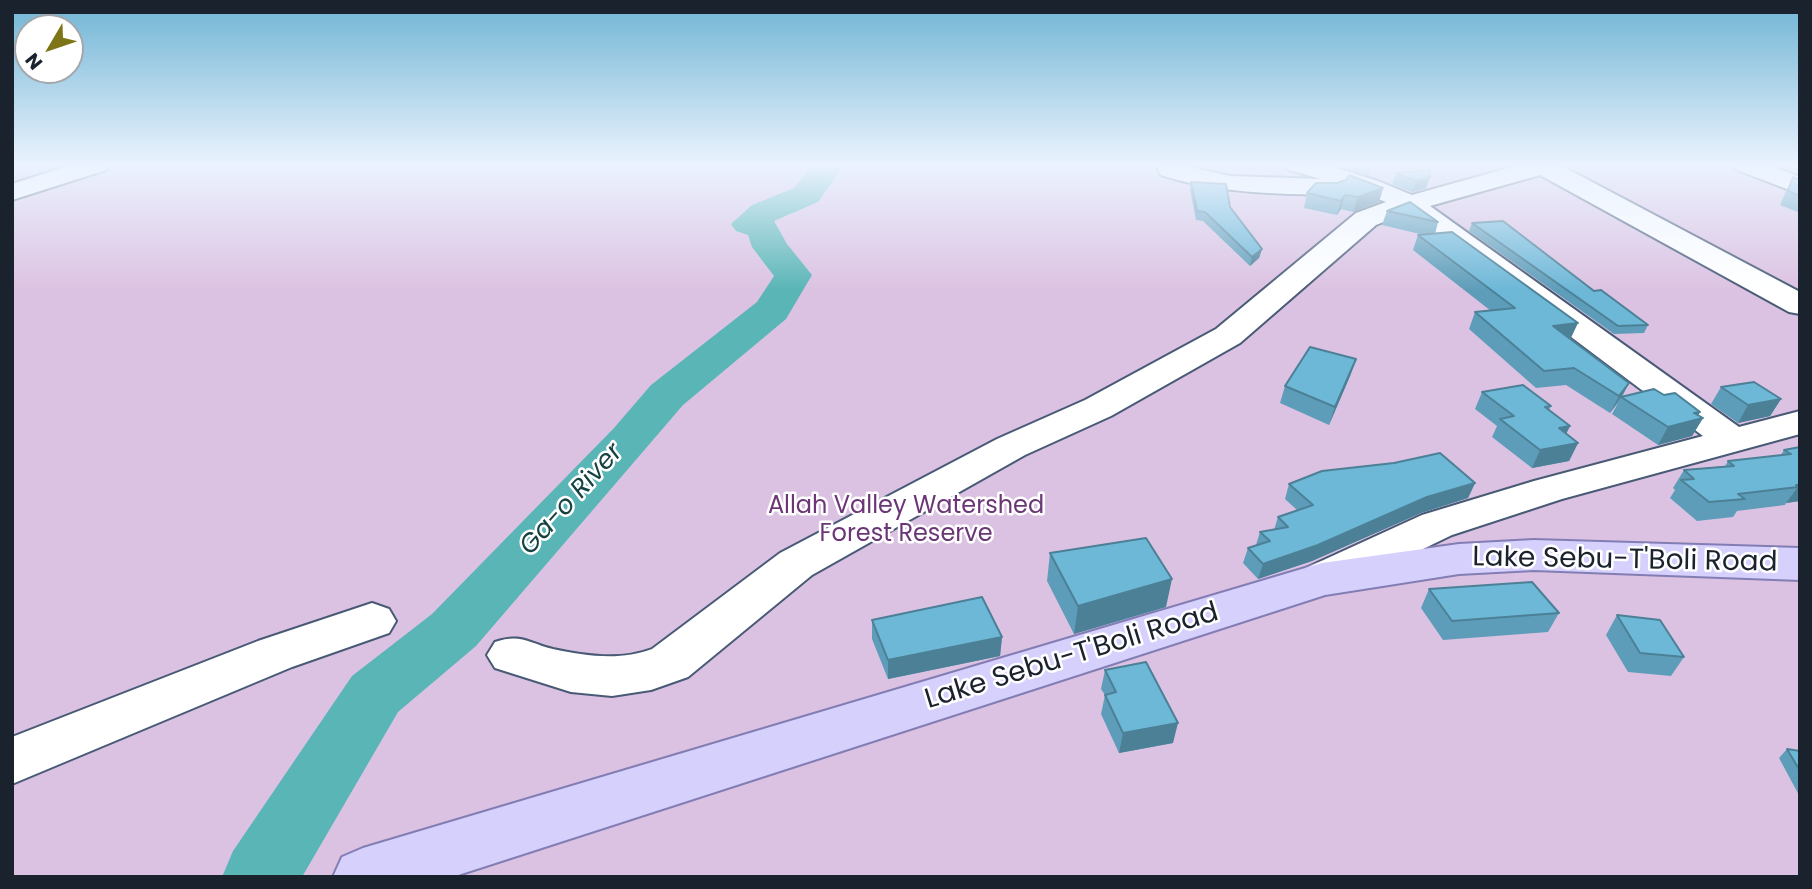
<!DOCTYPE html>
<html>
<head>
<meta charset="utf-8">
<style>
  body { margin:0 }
  #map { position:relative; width:1812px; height:889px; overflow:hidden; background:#d3e4fe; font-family:Poppins,sans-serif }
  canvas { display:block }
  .frame { position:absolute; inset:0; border:14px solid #1a222d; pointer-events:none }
  .north { position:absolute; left:14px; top:14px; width:70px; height:70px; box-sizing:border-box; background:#fff; border:2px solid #a3a7ab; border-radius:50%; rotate:231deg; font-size:19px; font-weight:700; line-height:28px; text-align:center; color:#1a222d }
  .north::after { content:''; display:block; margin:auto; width:24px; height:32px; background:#7e7518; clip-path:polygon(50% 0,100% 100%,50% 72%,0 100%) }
</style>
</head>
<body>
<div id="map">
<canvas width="1812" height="889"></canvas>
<div class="frame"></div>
<div class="north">N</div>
</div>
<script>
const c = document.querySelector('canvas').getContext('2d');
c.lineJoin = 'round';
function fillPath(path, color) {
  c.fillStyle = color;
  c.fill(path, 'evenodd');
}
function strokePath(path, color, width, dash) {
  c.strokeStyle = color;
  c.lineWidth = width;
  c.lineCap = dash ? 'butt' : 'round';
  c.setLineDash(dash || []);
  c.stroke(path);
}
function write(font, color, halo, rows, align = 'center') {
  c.font = font + ' Poppins,sans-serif';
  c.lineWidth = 5;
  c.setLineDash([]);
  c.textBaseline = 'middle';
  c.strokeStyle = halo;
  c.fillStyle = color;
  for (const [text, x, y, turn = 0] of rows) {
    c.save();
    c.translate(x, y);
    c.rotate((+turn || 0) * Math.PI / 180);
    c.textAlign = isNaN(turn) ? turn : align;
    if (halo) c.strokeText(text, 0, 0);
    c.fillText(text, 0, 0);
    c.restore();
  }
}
fillPath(new Path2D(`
  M12,165H1800V877H12Z`), '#dcc2e2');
fillPath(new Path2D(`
  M813,165H844L818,202L774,221L787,244L812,275L786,319L683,405L476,646L398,712L302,877H222L233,851L352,676L432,614L614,428L651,385L757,302L774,276L752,247L748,235L736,231L731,224L752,205L794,188Z`), '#5ab5b6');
const minor = new Path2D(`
  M71,165H109L106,170L12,200V184Z
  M1161,165H1180L1230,176L1321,179L1289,170L1286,165H1327L1378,181L1412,195L1519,165H1560L1800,292V314L1789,312L1540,175L1430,206L1739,427L1800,411V434L1562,499L1452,535L1338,590L1322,595L1306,590L1299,579L1306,568L1422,515L1534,481L1703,436L1406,213L1376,225L1240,343L1111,416L1025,455L812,575L688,677L651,690L612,696L571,692L495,668L487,655L495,642C520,633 529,643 553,649C585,656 621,661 652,649L780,553L997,439L1085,400L1216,329L1356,213L1386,202L1344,186L1341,192L1332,195C1274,194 1217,193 1161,175L1158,170Z
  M1734,165H1769L1800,177V194L1737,170Z
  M372,603L389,609L396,621L389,633L292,667L12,784V737L258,641Z`);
const major = new Path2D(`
  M1534,540L1800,548V580L1534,570L1459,574L1325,595L452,877H333L342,857L363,848L1322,563L1459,544Z`);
strokePath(minor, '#485a75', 4);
strokePath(major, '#827eb4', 4);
fillPath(minor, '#fff');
fillPath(major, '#d6d0fd');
fillPath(new Path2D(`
  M1337,165H1372L1369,175Z
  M1429,170L1426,188L1412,192L1392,184L1396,173Z
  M1793,177L1800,180V213L1780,205L1786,191Z
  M1191,182L1230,207L1262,249L1259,258L1250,266L1203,221L1196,220L1190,190Z
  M1383,188L1379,202L1353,212L1341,209L1337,215L1304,208L1307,193Z
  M1387,211L1438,222L1435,234L1570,339L1629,383L1622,397L1698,416L1703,418L1692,436L1658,445L1612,414L1618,403L1610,413L1566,385L1536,388L1469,329L1475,312L1491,311L1413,250L1418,235H1424L1382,225Z
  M1472,223L1594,291L1648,325L1644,333L1614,334L1469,231Z
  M1356,359L1350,376L1329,425L1280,403L1285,386Z
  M1721,387L1781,399L1770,416L1738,423L1711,404Z
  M1482,392L1551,406L1549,410L1570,426L1566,434L1578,443L1569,461L1532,468L1492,437L1497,426L1475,409Z
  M1800,447V501L1786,503L1785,505L1737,511L1733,517L1697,521L1670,498L1675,490L1673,488L1684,470L1725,466L1728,461L1781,455L1784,450Z
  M1475,483L1468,498L1421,513L1312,561L1258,579L1243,563L1248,548L1256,545L1260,532L1274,530L1278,517L1297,510L1285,499L1289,484Z
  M1050,553L1166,607L1074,634L1047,581Z
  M1429,589L1559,613L1548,632L1443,640L1421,608Z
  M1617,615L1684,657L1671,676L1628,672L1606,635Z
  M872,620L1002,637L1000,656L888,679L872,639Z
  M1105,670L1173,743L1119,753L1101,714L1105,695L1101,689Z
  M1787,749L1800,751V797L1779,758Z`), '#5e9db9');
fillPath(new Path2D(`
  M1430,177L1426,188L1412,192L1416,181Z
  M1383,188L1379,202L1353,212L1358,197Z
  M1345,195L1341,209L1337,215L1341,201Z
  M1262,249L1259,258L1250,266L1252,257Z
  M1578,323L1570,340L1553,326Z
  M1356,359L1350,376L1329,425L1335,407Z
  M1629,383L1621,397L1610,413L1619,396Z
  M1781,399L1770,416L1738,423L1748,405Z
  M1700,412L1696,420L1703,418L1692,436L1658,445L1668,427L1694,413Z
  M1570,426L1561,444L1559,428Z
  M1578,443L1569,461L1532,468L1540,450Z
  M1475,483L1468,498L1421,513L1312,561L1258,579L1263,564L1427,497Z
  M1796,485H1800V501L1786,503L1798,487Z
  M1172,579L1166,607L1074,634L1078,606Z
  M1002,637L1000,656L888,679V660Z
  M1178,723L1173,743L1119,753L1123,733Z`), '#4c8096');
const building = new Path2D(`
  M1429,170L1430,177L1416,181L1396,173Z
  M1349,175L1383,188L1358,197L1345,195L1341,201L1307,193L1316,183H1337L1346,180Z
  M1793,177L1800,180V196L1788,191Z
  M1191,182L1226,184L1230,207L1262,249L1252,257L1205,212L1197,211Z
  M1410,202L1438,222L1387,211Z
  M1503,221L1594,291L1601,290L1648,325L1618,326L1472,223Z
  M1452,232L1578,323L1553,326L1629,383L1619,396L1574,368L1544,371L1475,312L1515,308L1418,235Z
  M1310,347L1356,359L1335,407L1285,386Z
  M1754,382L1781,399L1748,405L1721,387Z
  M1523,385L1551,406L1545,407L1570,426L1559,428L1578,443L1540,450L1500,419L1514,416L1482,392Z
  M1654,389L1664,395L1675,393L1700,412L1694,413L1703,418L1668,427L1621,397Z
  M1800,447V485H1796L1798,487L1738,494L1745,499L1709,502L1681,480L1694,479L1684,470L1734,466L1728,461L1791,454L1784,450Z
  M1440,453L1475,483L1427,497L1318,545L1263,564L1248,548L1270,541L1260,532L1288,527L1278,517L1313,505L1289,484L1322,471L1394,463Z
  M1146,538L1172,579L1078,606L1050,553Z
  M1532,582L1559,613L1452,621L1429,589Z
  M982,597L1002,637L888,660L872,620Z
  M1617,615L1660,620L1684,657L1640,653Z
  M1146,662L1178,723L1123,733L1105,695L1116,692L1105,670Z
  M1787,749L1800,751V771Z`);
fillPath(building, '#6db7d7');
strokePath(building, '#4c8096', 2);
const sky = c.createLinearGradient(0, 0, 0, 290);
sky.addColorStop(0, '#6fb4d4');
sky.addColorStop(0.57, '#ebf3ff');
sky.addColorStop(1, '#ebf3ff00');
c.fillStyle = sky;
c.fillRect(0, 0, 1812, 290);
write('24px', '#6b3676', '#fff', [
  ["Allah Valley Watershed",906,507],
  ["Forest Reserve",906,535]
]);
write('italic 26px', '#164141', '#fff', [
  ["Ga-o River",572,500,-48]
]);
write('28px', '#1a222d', '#fff', [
  ["Lake Sebu-T'Boli Road",1625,561,1],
  ["Lake Sebu-T'Boli Road",1072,657,-17]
]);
</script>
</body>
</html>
